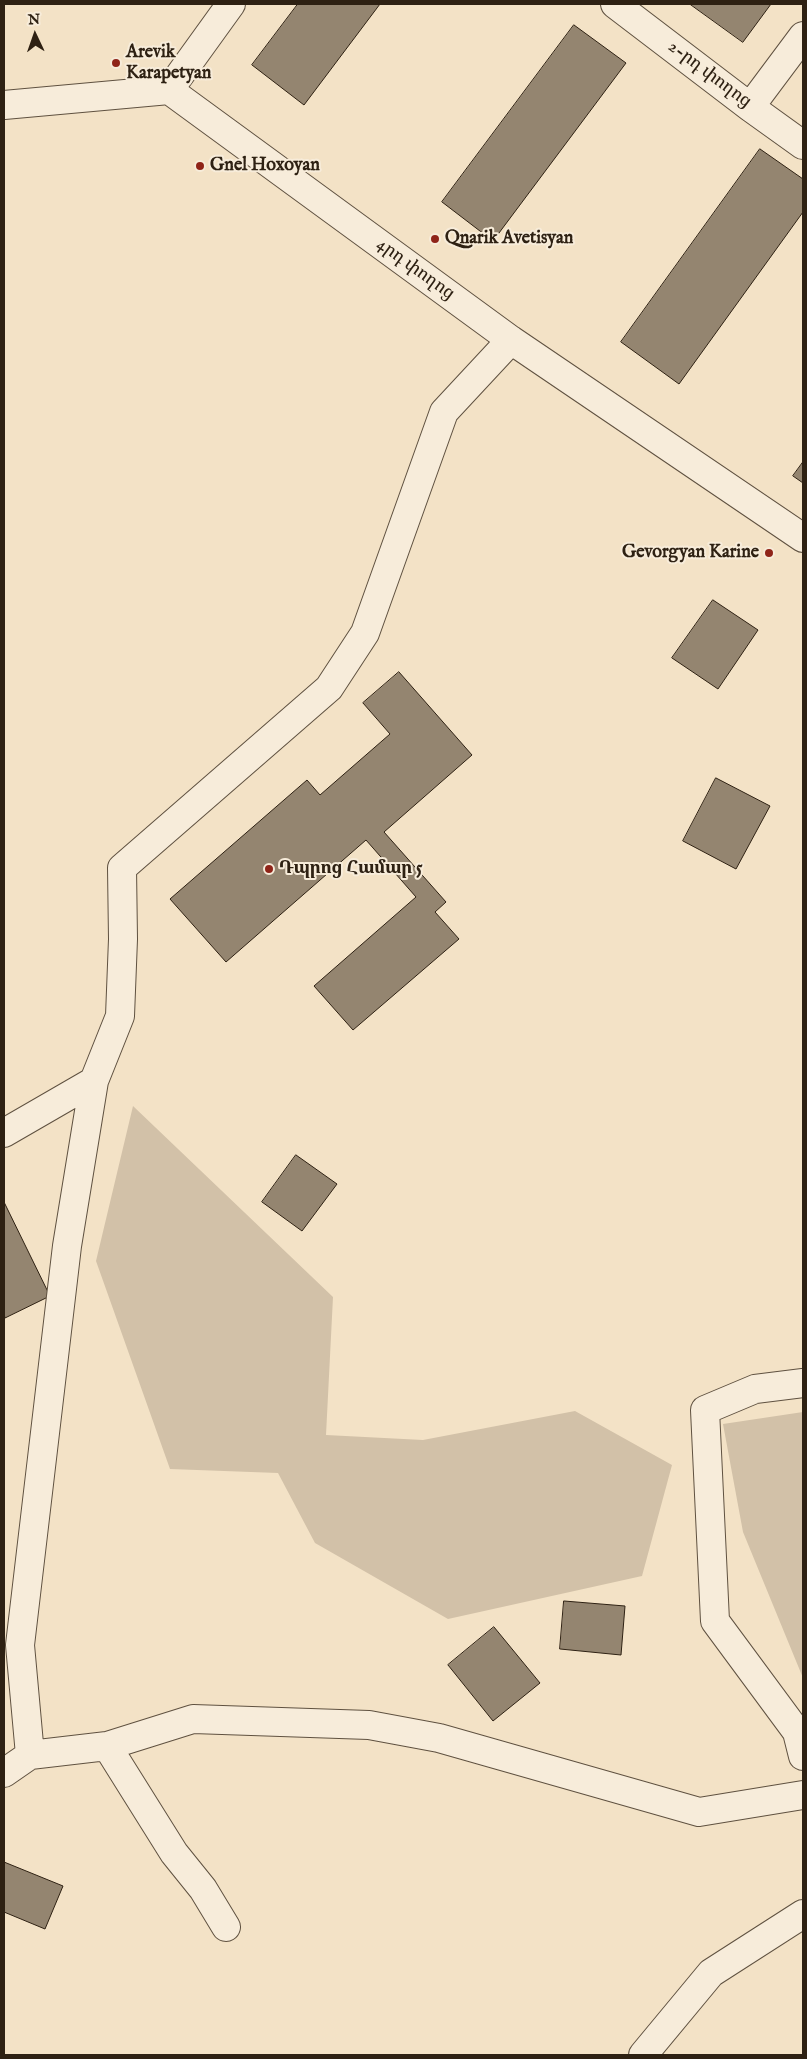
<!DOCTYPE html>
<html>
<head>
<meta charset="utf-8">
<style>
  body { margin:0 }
  #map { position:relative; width:807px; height:2059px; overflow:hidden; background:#f3e2c6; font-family:"IM FELL English",serif }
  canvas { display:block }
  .frame { position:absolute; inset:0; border:5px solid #2e2113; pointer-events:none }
  .north { position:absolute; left:10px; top:10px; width:50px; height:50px; -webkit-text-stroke:4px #f7ecda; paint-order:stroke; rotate:357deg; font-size:14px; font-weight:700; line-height:20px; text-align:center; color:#2e2113 }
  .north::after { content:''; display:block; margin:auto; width:18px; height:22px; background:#2e2113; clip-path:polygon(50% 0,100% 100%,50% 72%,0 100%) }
</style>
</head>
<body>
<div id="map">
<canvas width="807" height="2059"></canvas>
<div class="frame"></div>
<div class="north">N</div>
</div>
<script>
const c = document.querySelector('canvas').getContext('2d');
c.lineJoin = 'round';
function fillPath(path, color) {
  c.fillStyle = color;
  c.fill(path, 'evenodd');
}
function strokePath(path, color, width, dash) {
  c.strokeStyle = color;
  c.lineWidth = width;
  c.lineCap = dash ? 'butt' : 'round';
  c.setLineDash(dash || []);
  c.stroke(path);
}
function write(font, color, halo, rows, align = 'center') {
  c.font = font + ' "IM FELL English","Noto Serif Armenian",serif';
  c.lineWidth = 4;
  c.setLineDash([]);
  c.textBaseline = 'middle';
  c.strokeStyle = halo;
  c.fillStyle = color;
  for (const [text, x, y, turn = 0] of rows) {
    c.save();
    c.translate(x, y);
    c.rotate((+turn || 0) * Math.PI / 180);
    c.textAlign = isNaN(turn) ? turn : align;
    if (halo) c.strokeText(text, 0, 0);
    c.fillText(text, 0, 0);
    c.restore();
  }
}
fillPath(new Path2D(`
  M133,1106L333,1297L326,1435L423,1440L575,1411L672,1465L642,1576L448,1619L315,1543L278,1473L170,1469L96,1261Z
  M803,1412V1678L743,1532L723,1424Z`), '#d2c1a8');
const building = new Path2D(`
  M298,4H380L304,105L252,65Z
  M690,4H771L743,42Z
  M574,25L626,63L493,241L442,202Z
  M760,149L803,179V212L679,384L621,342Z
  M803,462V483L793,476Z
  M713,600L758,630L718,689L672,658Z
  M399,672L472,755L384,832L446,902L435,912L459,939L353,1030L314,986L416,897L366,840L226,962L170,899L307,780L320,795L390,734L363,703Z
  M716,778L770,806L736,869L683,841Z
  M296,1155L337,1184L302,1231L262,1202Z
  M4,1202L50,1296L5,1318L4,1314Z
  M564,1601L625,1606L621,1655L560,1649Z
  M494,1627L540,1683L493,1721L448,1665Z
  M4,1862L63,1886L45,1929L4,1912Z`);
fillPath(building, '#948570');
strokePath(building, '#2e2113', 1);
const minor = new Path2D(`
  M615,4L750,107L803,145
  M169,90L231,4
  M4,105L169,90L511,340L803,538
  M750,107L803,36
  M4,1133L94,1081
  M803,1383L755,1389L705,1410L715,1621L797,1732L803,1756
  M107,1746L174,1853L203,1889L226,1927
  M30,1755L20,1645L67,1246L94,1081L120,1016L123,939L122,868L329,688L365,633L444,412L511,340
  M4,1773L30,1755L107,1746L193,1719L369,1725L439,1738L699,1812L803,1795
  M643,2055L711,1973L803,1914`);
strokePath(minor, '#5f5140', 30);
strokePath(minor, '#f7ecda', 28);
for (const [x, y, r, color] of [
  [116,63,5,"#8f2418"],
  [200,166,5,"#8f2418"],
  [435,239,5,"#8f2418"],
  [769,553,5,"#8f2418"],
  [269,869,5,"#8f2418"]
]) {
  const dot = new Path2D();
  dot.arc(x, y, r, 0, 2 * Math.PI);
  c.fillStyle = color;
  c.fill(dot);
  strokePath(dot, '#f7ecda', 2);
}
write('bold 18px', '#2e2113', '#f7ecda', [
  ["Arevik",126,53],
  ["Karapetyan",126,74],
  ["Gnel Hoxoyan",210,166],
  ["Qnarik Avetisyan",445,239],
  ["Gevorgyan Karine",759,553,"right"],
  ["Դպրոց Համար 5",279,869]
], 'left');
write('18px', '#2e2113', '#f7ecda', [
  ["2-րդ փողոց",709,75,37],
  ["4րդ փողոց",415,270,36]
]);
</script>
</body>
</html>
